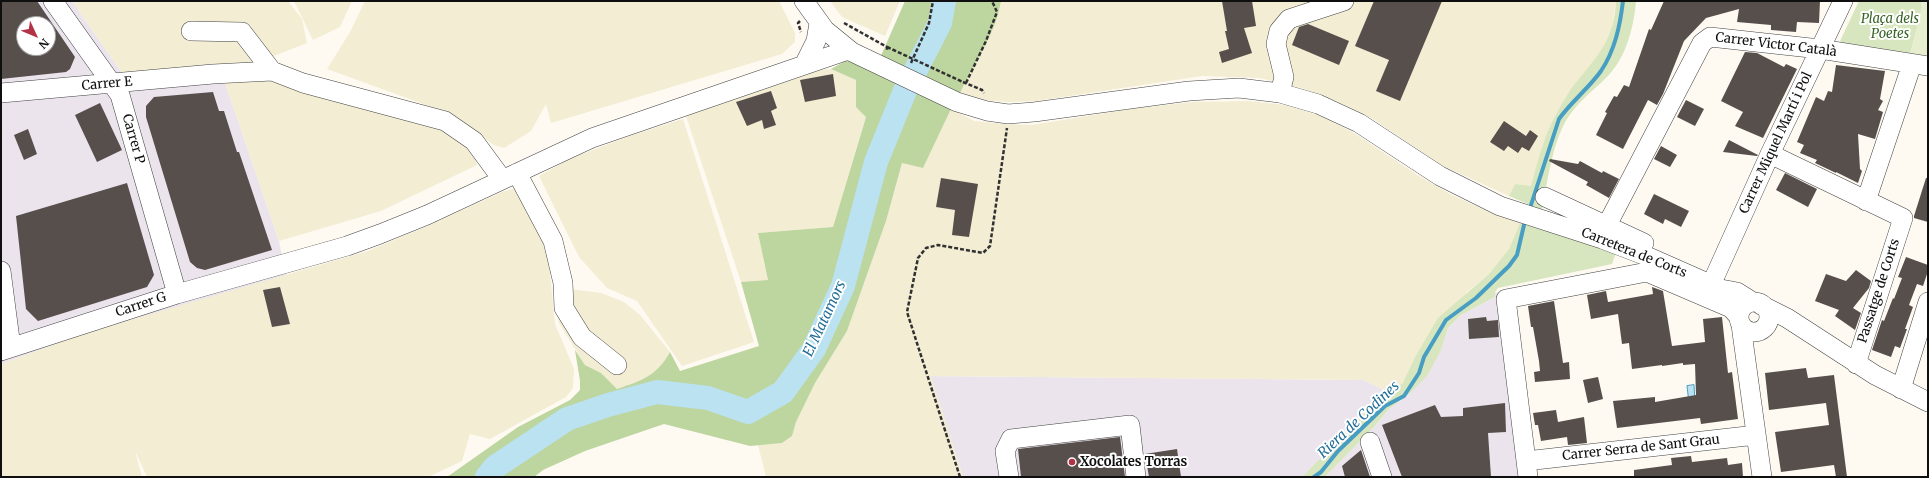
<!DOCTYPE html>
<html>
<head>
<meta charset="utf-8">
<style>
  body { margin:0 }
  #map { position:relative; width:1929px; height:478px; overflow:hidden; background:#fefaf2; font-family:Merriweather,serif }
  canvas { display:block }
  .frame { position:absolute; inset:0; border:2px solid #0f0f0f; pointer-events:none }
  .north { position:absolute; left:16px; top:16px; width:40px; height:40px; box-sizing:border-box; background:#fff; border:1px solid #9f9f9f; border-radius:50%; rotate:134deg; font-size:11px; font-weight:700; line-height:16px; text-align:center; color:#0f0f0f }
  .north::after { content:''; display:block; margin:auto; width:14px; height:18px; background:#b43245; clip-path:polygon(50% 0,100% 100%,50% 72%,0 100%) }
</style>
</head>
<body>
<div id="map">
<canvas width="1929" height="478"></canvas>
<div class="frame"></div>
<div class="north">N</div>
</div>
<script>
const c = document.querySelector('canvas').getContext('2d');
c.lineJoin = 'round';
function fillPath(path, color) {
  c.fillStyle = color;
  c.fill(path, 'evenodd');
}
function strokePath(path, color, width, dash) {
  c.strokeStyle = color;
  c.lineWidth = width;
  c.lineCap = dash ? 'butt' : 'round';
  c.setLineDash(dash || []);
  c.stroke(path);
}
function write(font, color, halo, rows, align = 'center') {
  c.font = font + ' Merriweather,serif';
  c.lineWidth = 4;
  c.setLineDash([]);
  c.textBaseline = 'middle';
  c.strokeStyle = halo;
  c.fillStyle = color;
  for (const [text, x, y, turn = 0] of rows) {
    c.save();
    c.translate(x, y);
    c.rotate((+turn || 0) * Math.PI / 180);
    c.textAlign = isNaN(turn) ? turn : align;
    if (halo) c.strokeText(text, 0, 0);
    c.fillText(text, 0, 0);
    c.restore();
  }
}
fillPath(new Path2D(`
  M1,1H72L122,73L221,71L279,241L286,276L89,332L1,364ZM24,24H48V48H24Z
  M1495,292L1506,299L1528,477H1325L1374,427L1389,409L1409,394L1441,350L1448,328L1461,315L1495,297Z
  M930,376L1364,380L1390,393L1365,412L1302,477H963Z`), '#ebe4ed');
fillPath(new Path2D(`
  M72,1H288L302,19L307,43L266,59L439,125L473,147L477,165L381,211L279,241L221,71L122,73Z
  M294,1H352L340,27L313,40Z
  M365,1H779L795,33V42L782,54L551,123L546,104L531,131L504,148L494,145L448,113L327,69L350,32Z
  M830,1H900L885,36L842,17Z
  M1001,1H1616L1612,28L1606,44L1556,115L1548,133L1531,186L1515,184L1509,196L1443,166L1373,119L1343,104L1305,89L1260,78L1202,76L1036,101L1008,102L982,100L959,96L967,75L978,60L1000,8Z
  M831,69L856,80V107L866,116L833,227L758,233L768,280L741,282L686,116L821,70Z
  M1249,101L1285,105L1321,116L1354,133L1419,176L1450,194L1481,208L1520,223L1509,249L1489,274L1467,292L1414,359L1404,383L1390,393L1364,380L931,376L963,477H766L758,445L782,443L792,436L796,422L815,383L847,331L886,221L902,163L923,168L951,109L974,121L1004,124L1032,125L1130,109L1193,102Z
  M683,119L754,342L682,366L637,301L607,288L579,257L539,176L569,159L632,135Z
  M516,188L547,244L555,324L574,369L573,388L566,397L490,439L470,434L462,461L428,477H147L135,451L142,477H1V364L89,332L368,251L425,227L502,192Z
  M570,289L601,293L624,302L640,315L670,352L662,366L646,378L617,389L601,373L585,365L559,323L555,297Z`), '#f2edd3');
fillPath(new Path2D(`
  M1616,1H1636C1634,27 1626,58 1607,77C1594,90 1579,101 1569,116C1552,141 1548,181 1542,210L1509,196L1515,184L1531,186C1538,161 1544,135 1557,113C1561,105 1566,97 1571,89C1595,58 1614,43 1616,1Z
  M1859,1H1921L1922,8L1910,55L1843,45L1840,41Z
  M1520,223L1616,253L1612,264L1498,288L1495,292V297L1461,315L1448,328L1441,350L1427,376L1409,394L1389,409L1374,427L1325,477H1302L1365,412L1403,383L1414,359L1438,318L1489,274L1509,249Z`), '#d7e6be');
fillPath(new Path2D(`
  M905,1H1001C995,37 972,64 959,96L880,58Z
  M847,60L951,109L923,168L902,163L886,221L847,331L815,383L796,422L792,436L782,443L750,446L664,424L585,451L543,470L534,477H447L518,427L570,400L580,390V381L575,350L585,365L601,373L617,389C642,380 656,377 670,352L680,371L759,346L741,282L768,280L758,233L833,227L866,117L856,107V80L831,69Z`), '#bdd59e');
fillPath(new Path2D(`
  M1921,1H1928V57L1910,55L1922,8Z`), '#e6eecf');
const water = new Path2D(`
  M1694,385L1695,402L1689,403L1687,386Z`);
fillPath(water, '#bbe2f1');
strokePath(water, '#489ec2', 1);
strokePath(new Path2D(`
  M1530,208L1559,119C1571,102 1589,88 1601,71C1615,50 1620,26 1623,1
  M1314,477L1321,472L1338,451L1385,406L1404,396L1419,373L1424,357L1446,320L1476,298L1509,266L1517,255L1524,225`), '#489ec2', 4);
strokePath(new Path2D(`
  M487,477L495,467L567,419L608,405L657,392L708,398L748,412L783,392L814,349L843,286L876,162L904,93L940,23L944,1`), '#bbe2f1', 24);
fillPath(new Path2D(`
  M1,1H37L75,57L70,69L66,72L1,79ZM24,24H48V48H24Z
  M1222,1H1252L1256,26L1244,28L1252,53L1222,63L1219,52L1229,49L1225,31H1227Z
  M1374,1H1442L1400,101L1376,91L1389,60L1355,46Z
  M1664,1H1820L1819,23L1797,22L1796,32L1771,30V25L1737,22L1739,9L1706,18L1684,41L1663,94L1657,105L1648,100L1623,149L1596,135L1607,113L1605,112L1614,96L1617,97L1624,85L1629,87L1649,29L1651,30Z
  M1308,24L1349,41L1339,65L1292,45L1299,27Z
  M1745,52L1757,53L1784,67L1786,64L1797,69L1763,138L1735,126L1743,112L1721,101Z
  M1836,65L1885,71L1880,99L1883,101L1878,110L1883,112L1875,139L1858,134L1860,169L1862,171L1858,183L1836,172V173L1815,163L1817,160L1800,153L1804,145L1797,142L1816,97L1824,101L1828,91L1832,92Z
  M833,74L836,96L805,102L800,80Z
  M771,91L777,108L771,111L776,125L764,129L762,120L747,126L736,102Z
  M213,92L219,111H224L237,152H239L272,250L205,270L197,268L190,262L146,117V106L154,97Z
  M1686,100L1704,109L1695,126L1677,117Z
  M100,103L122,150L97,162L75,115Z
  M1504,121L1526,136L1530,130L1538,136L1529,151L1522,147L1518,153L1508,146L1504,151L1490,142Z
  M28,129L37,154L24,160L14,135Z
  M1729,140L1758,155L1757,156L1723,152Z
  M1661,146L1677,155L1670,167L1654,159Z
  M1550,159L1578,164L1580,161L1602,173L1603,171L1619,179L1609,198L1586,185L1588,182L1549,161Z
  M1785,173L1817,189L1808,207L1776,190Z
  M941,178L978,184L969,237L952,235L955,210L936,207Z
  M1926,178H1928V222L1914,218V216Z
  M127,183L154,275L147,287L38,321L26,309L16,216Z
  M1654,194L1689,211L1681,227L1665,219L1663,224L1644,214Z
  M1906,257L1928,265V271L1923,286L1917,284L1909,305L1913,307L1905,329H1907L1900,348L1895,346L1891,357L1872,350L1882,320L1884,321L1893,298L1894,299L1902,278L1898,277Z
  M1856,270L1871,281L1869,288L1853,308L1861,313L1855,330L1835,316L1839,310L1815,301L1826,274L1846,281Z
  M280,287L290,324L272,327L263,290Z
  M1652,287L1663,291L1672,346L1705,342L1703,319L1722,317L1728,373L1732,372L1738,419L1701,424L1700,418L1617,428L1613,401L1655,397V402L1696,395L1695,364L1683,365V363L1662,366V365L1632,369L1629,343L1622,344L1618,314L1591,319L1587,295L1606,291L1608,302L1653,294Z
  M1554,301L1563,363L1569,362L1570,379L1535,382L1534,372L1540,371L1539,361L1533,327H1531L1528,306Z
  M1486,317L1487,321L1498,320L1499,337L1469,339L1468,319Z
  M1806,368L1808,378L1834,375L1847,477H1836L1834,465L1781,472L1775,432L1829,425L1826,403L1769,410L1765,373Z
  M1598,377L1603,399L1588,403L1583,380Z
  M1505,403L1506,432L1488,433L1491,477H1402L1382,425L1435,405L1441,417L1463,416V408Z
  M1556,410L1558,422L1584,417L1587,443L1568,445L1567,437L1541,441L1538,425H1535L1533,413Z
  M1120,437L1125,477H1021L1018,449Z
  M1177,449L1181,477H1149L1145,454Z
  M1361,450L1370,477H1345L1342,466Z
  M1691,456L1692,462L1727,458L1728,465L1742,463L1743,477H1634V470L1672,465L1671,458Z`), '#574f4c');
const minor = new Path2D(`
  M53,1L120,95L177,294
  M804,1L825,30L852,52L957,102L987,111L1008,114L1034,112L1189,91L1239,88L1280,93L1318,104L1359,123L1440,176L1500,206L1602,239L1644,255L1721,289L1737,292L1753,302
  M191,31L242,32L272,71L303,83L445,121L474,141L502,179
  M804,65L816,41L819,23
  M1,93L213,74L272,71
  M1280,93L1284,77L1276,44L1279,31L1289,19L1344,1
  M1770,154L1903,218L1856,364
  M517,173L553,241L563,283L564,308L582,337L617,365
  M1545,197L1644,243
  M1866,201L1912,64
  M1602,239L1607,225L1702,43L1710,37L1820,49L1928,66
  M1,271L11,347
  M1711,285L1770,154L1843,1
  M1739 317a15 15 0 1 1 30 0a15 15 0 1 1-30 0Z
  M1761,305L1787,318L1875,375L1928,402
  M1741,325L1762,477
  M1,351L177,294L347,246L380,234L427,215L592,138L848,50
  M1901,389L1928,302
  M1370,442L1382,477
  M1526,461L1756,435
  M1009,477L1005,451L1011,439L1130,425L1136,477
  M1528,477L1506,299L1647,272L1731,308L1739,317`);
strokePath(minor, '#424242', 20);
strokePath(new Path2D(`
  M800,21L798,23L801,32
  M844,23L887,47V51
  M911,63L929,23L933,1
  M963,82L982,90L984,93
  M966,83L986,41L997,12L992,1
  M960,477L907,312L918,258L926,248L938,245L983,253L990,246L1007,128`), '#313131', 2.5, [4, 2]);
strokePath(minor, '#fff', 19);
strokePath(new Path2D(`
  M887,47L963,82`), '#313131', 2.5, [4, 2]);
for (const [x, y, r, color] of [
  [1072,462,4,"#b43245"]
]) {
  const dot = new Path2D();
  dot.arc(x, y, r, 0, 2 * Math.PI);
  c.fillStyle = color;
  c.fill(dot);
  strokePath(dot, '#fff', 1.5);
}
write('italic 13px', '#376224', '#fff', [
  ["Plaça dels",1890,19],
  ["Poetes",1890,34]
]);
write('13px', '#0f0f0f', '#fff', [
  ["Carrer Victor Català",1776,45,7],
  ["Carrer E",107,84,-5],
  ["Carrer P",133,139,74],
  ["Carrer Miquel Martí i Pol",1776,143,-65],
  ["Carretera de Corts",1634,253,22],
  ["Passatge de Corts",1879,291,-72],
  ["Carrer G",141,305,-18],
  ["Carrer Serra de Sant Grau",1641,448,-6]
]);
write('bold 13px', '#0f0f0f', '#fff', [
  ["Xocolates Torras",1080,462]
], 'left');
write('italic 14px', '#226f97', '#fff', [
  ["El Matamors",825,319,-65],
  ["Riera de Codines",1359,420,-43]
]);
</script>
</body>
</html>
